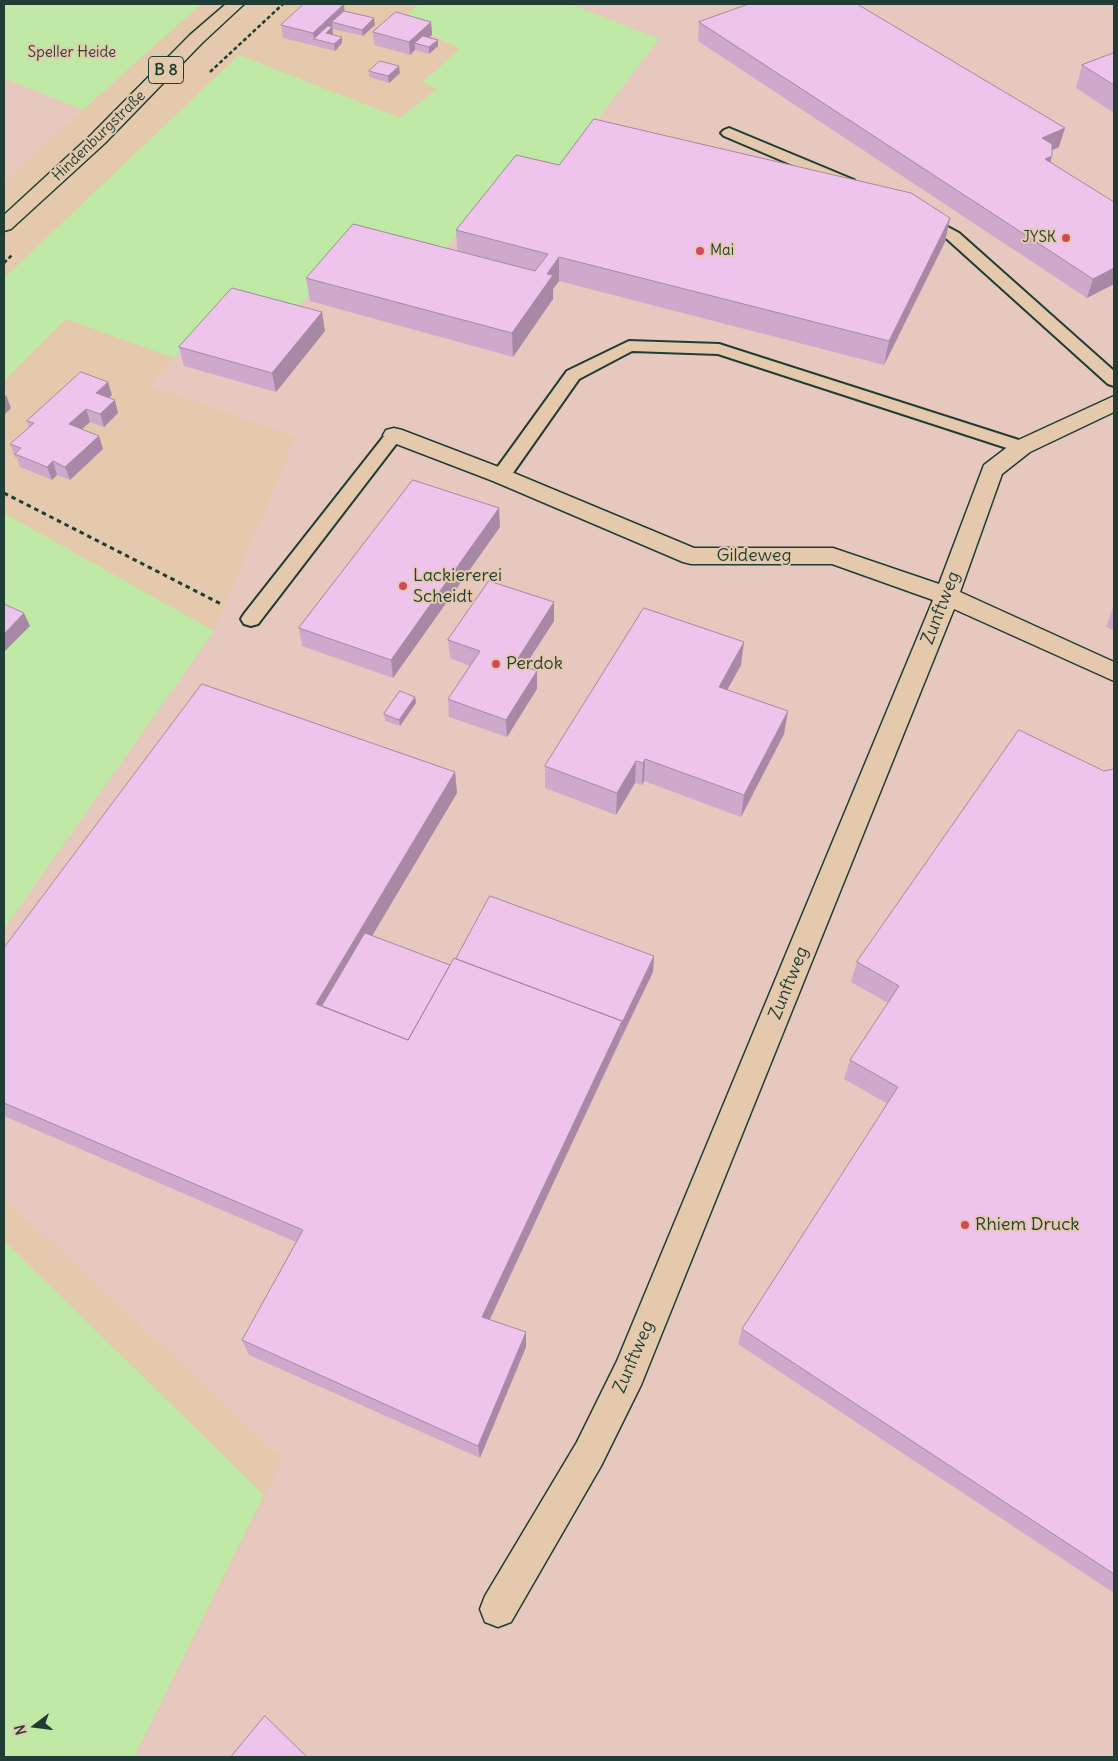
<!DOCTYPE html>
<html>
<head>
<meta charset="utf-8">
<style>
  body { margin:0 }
  #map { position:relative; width:1118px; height:1761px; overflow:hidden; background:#e4c9ac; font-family:Delius,sans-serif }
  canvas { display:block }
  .frame { position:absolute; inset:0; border:5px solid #1f3d34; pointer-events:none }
  .north { position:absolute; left:10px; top:1701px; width:50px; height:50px; -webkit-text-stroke:4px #e4c9ac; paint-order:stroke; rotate:255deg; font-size:14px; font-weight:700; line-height:20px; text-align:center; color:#1f3d34 }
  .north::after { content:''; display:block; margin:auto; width:18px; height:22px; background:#1f3d34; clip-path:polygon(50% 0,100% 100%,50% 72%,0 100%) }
</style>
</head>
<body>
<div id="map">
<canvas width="1118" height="1761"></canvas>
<div class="frame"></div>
<div class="north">N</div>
</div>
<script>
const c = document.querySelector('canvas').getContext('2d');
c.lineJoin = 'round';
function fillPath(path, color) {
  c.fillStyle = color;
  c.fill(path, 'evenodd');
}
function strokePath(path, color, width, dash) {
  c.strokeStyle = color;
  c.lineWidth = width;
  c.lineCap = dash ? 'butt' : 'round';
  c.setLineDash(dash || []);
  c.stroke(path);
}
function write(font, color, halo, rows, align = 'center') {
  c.font = font + ' Delius,sans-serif';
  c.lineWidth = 4;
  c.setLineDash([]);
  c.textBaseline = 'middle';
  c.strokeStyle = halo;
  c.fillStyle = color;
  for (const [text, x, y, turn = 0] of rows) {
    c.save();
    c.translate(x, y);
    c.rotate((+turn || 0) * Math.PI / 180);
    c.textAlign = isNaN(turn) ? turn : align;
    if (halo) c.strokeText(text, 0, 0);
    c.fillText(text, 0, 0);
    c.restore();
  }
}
fillPath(new Path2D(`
  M571,4H1114V1757H134L283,1458L4,1198V929L214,631L296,437L150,386L226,296L360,233L508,168L659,39Z
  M4,78L83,110L4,182Z`), '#e7c8bf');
fillPath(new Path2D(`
  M4,4H201L83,110L4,78Z
  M417,4H571L659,39L552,179L508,168L444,251L360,233L294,312L226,296L174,358L66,319L4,381V278L239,55L400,118L437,89L422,82L460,49L432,35L397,25L418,5Z
  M4,513L214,631L4,929Z
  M4,1241L264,1495L134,1757H4Z`), '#bfe9a5');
const lane = new Path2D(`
  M729,128L854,180L856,183L854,186H842L724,136L721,133L724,130Z
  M920,212L959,233L1114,371V386L1108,384L947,239L914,220L912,217Z
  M629,341L719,344L1028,443L1031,447L1028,451L1022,453L1016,451L718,354L632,351L579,379L508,480L501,482L494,480L492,476L494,472L567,371Z
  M394,429L400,431L403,435L400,439L258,624L251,626L244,624L241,619L244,614L388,431Z`);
const street = new Path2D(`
  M1114,396V412L1030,452L1002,474L960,592L1114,662V681L954,609L641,1385L601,1466L511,1622L498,1627L485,1622L480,1609L485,1596L577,1442L617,1361L933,600L832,564H691L683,562L493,481L386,440L383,435L386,430L394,428L402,430L509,471L694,548H833L939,584L984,465L1014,442Z`);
const primary = new Path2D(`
  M226,4H244L202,43L105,143L11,229L4,231V215L91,135L190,35Z`);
strokePath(lane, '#1f3d34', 4);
strokePath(street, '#1f3d34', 3);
strokePath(primary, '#1f3d34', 3);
strokePath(new Path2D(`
  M210,72L283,4
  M4,263L12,255`), '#1f3d34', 2.5, [4, 2.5]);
strokePath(new Path2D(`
  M4,493L221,604`), '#1f3d34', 3, [4.5, 4]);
fillPath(lane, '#e4c9ac');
fillPath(street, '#e4c9ac');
fillPath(primary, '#e4c9ac');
fillPath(new Path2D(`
  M344,4V11L375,25L363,36L333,29V34H332L342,43L335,51L283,38L281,25Z
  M431,22L432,35L430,37L438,40V46L429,54L415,50L410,55L374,45L373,32Z
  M699,22L1059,147L1052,150L1050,163L1114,202V284L1087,298L698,41Z
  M1114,53V113L1076,88L1082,65Z
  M369,71L400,73L389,83L369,77Z
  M559,165L950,218L945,242L884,365L559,281L553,289V299L513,357L310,301L306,278L457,250L456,230Z
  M325,331L276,392L184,366L179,347Z
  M112,395L109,398L118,413L104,427L90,422L82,429L99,436L103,449L70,480L57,475L52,480L20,467L17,458L15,457L10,444L29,428L27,421Z
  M500,527L393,678L302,646L299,628Z
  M554,602V621L525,666L537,689L507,737L449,717L448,699L470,666L450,658L448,640Z
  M1114,605V630L1106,627Z
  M741,665L727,690L784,734L741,817L644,781L642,785L635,783L616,815L545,788V766Z
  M415,697L416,703L400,726L385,721L384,714Z
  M1114,769V1593L738,1344L742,1329L888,1104L844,1079L850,1060L888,1003L851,982L857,962L1104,771Z
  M455,772L457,793L372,936L450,965L456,959L654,956L653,972L489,1319L526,1347L480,1458L249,1355L242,1340L296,1242L4,1116V948Z`), '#cda9cb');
fillPath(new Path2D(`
  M344,4L345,17L332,22L333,34L327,39H314L313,33Z
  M374,18L375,25L363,36L362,30Z
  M431,22L432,35L421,45L415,43V50L410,55L409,42Z
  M342,37V43L335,51L334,44Z
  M438,40V46L429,54V47Z
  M399,66L400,73L389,83L388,76Z
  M1065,128L1059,147L1037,157L1042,138Z
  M1052,156L1047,175L1045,159Z
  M950,218L945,242L884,365L889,341Z
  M559,257V281L553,289V299L513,357L512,333L547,274Z
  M1114,268V284L1087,298L1093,279Z
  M322,312L325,331L276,392L272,373Z
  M108,382L112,395L100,406L96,393Z
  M6,395L11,408L4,415V397Z
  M115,400L118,413L104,427L100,414Z
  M86,409L90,422L73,437L69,424Z
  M99,436L103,449L70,480L65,467Z
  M53,461L57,475L52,480L47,467Z
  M499,508L500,527L393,678L391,660Z
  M554,602V621L515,681V663Z
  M24,613L30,626L4,652V634Z
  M744,642L741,665L716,710L719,687Z
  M537,671V689L507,737L506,720Z
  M415,697L416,703L400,726L399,720Z
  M788,711L784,734L741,817L744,795Z
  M645,759L644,781L642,785L643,763Z
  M636,761L635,783L616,815L617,793Z
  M455,772L457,793L325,1015L316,1004Z
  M654,956L653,972L620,1040L621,1025Z
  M622,1021L620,1040L484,1332L482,1317Z
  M526,1332V1347L480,1458L478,1446Z`), '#a789a5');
const building = new Path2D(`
  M304,4H344L313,33L281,25Z
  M749,4H857L1065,128L1042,138L1052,144V156L1045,159L1114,202V268L1093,279L699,22Z
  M344,11L374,18L362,30L332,22Z
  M396,12L431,22L409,42L373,32Z
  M328,26L332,27L326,33L342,37L334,44L314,39Z
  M423,36L438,40L429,47L415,43Z
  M1114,53V85L1082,65Z
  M380,61L399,66L388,76L369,71Z
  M594,119L911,193L950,218L889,341L559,257L547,274L553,275L512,333L306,278L353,224L535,271L548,254L456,230L516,155L559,165Z
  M232,288L322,312L272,373L179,347Z
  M81,372L108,382L96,393L115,400L100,414L86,409L69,424L99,436L65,467L53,461L47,467L15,454L21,448L10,444L34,423L27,421Z
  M413,480L499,508L391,660L299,628Z
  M489,581L554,602L515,663L537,671L506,720L448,699L480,651L448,640Z
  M4,604L24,613L4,634Z
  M644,608L744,642L719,687L788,711L744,795L645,759L643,763L636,761L617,793L545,766Z
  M202,684L455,772L316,1004L408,1040L454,958L622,1021L482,1317L526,1332L478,1446L242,1340L303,1230L4,1103V948Z
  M400,691L415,697L399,720L384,714Z
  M1019,730L1104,771L1114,769V1574L742,1329L898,1087L850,1060L899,986L857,962Z
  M490,896L654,956L621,1025L622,1021L456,959Z
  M365,933L450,965L408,1040L322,1006Z
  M265,1716L307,1757H231Z`);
fillPath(building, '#eec4ec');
strokePath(building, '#a789a5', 1);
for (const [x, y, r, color] of [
  [1066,238,5,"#d1495b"],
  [700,251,5,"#d1495b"],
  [403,586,5,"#d1495b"],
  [496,664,5,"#d1495b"],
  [965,1225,5,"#d1495b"]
]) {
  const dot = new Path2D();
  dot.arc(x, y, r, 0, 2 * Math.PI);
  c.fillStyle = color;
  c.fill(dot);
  strokePath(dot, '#e4c9ac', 2);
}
write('15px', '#27463a', '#e4c9ac', [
  ["Speller Heide",72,53]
]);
write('15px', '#1f3d34', '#e4c9ac', [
  ["Hindenburgstraße",99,136,-44]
]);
write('15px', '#1f3d34', '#e4c9ac', [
  ["JYSK",1056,238],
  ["Mai",710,251,"left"]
], 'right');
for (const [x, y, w] of [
  [166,70,35]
]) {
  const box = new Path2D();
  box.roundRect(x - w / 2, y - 13.5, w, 27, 4);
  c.fillStyle = '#e4c9ac';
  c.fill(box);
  strokePath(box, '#1f3d34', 1);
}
write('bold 16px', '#1f3d34', null, [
  ["B 8",166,70]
]);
write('18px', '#1f3d34', '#e4c9ac', [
  ["Gildeweg",754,556],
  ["Zunftweg",941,608,-69],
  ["Zunftweg",789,983,-68],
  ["Zunftweg",634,1357,-67]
]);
write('18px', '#1f3d34', '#e4c9ac', [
  ["Lackiererei",413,576],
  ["Scheidt",413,597],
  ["Perdok",506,664],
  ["Rhiem Druck",975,1225]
], 'left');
</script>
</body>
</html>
